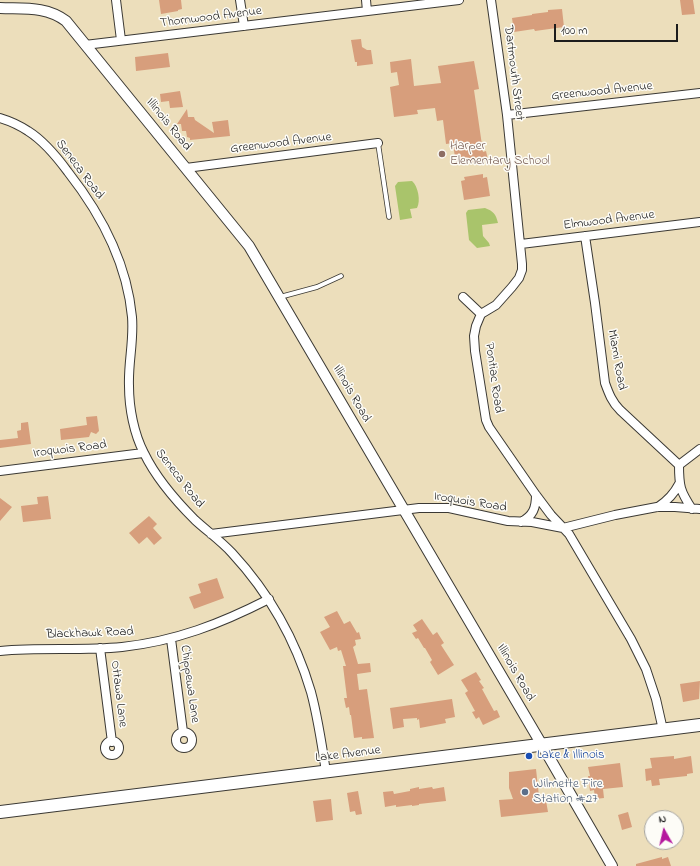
<!DOCTYPE html>
<html>
<head>
<meta charset="utf-8">
<style>
  body { margin:0 }
  #map { position:relative; width:700px; height:866px; overflow:hidden; background:#ecdebb; font-family:"Indie Flower",sans-serif }
  canvas { display:block }
  .north { position:absolute; left:644px; top:810px; width:40px; height:40px; box-sizing:border-box; background:#fdfcf7; border:1px solid #a3a29f; border-radius:50%; rotate:352deg; font-size:11px; font-weight:700; line-height:16px; text-align:center; color:#1c1c1c }
  .north::after { content:''; display:block; margin:auto; width:14px; height:18px; background:#b5179e; clip-path:polygon(50% 0,100% 100%,50% 72%,0 100%) }
  .scale { position:absolute; left:554px; top:24px; width:124px; height:18px; box-sizing:border-box; border:2px solid #1c1c1c; border-top:0; padding-left:5px; font-size:12px; line-height:14px; white-space:nowrap; color:#1c1c1c; -webkit-text-stroke:3px #fdfcf7; paint-order:stroke }
</style>
</head>
<body>
<div id="map">
<canvas width="700" height="866"></canvas>
<div class="north">N</div>
<div class="scale">100 m</div>
</div>
<script>
const c = document.querySelector('canvas').getContext('2d');
c.lineJoin = 'round';
function fillPath(path, color) {
  c.fillStyle = color;
  c.fill(path, 'evenodd');
}
function strokePath(path, color, width, dash) {
  c.strokeStyle = color;
  c.lineWidth = width;
  c.lineCap = dash ? 'butt' : 'round';
  c.setLineDash(dash || []);
  c.stroke(path);
}
function write(font, color, halo, rows, align = 'center') {
  c.font = font + ' "Indie Flower",sans-serif';
  c.lineWidth = 3;
  c.setLineDash([]);
  c.textBaseline = 'middle';
  c.strokeStyle = halo;
  c.fillStyle = color;
  for (const [text, x, y, turn = 0] of rows) {
    c.save();
    c.translate(x, y);
    c.rotate((+turn || 0) * Math.PI / 180);
    c.textAlign = isNaN(turn) ? turn : align;
    if (halo) c.strokeText(text, 0, 0);
    c.fillText(text, 0, 0);
    c.restore();
  }
}
fillPath(new Path2D(`
  M412,181C418,186 421,201 417,208L410,209L412,218L400,220L395,186L398,182Z
  M485,208C493,211 496,214 498,223L482,225L483,236L489,243L490,246L477,248L469,240L466,213L468,210Z`), '#a9c46b');
fillPath(new Path2D(`
  M159,0H181L182,9L178,10V11L161,14Z
  M680,0H693L695,14L682,15Z
  M562,9L564,27L535,31L534,29L514,32L512,18L532,15V14L548,12V10Z
  M361,39L362,47L367,50H371L373,64L357,66V62H355L351,40Z
  M168,53L170,67L136,71L135,57Z
  M411,59L414,86L441,83L438,66L474,61L479,89L474,90L483,152L486,151L488,160L456,165L453,143L446,144L443,120L437,121L435,108L417,110L418,114L394,117L390,87L399,85L397,72L391,73L390,62Z
  M180,91L183,107L170,108L169,101L161,102L160,94Z
  M187,109L188,117H194L195,120L214,133L212,122L228,120L230,136L190,140V138L187,137L186,131H182L181,124H177Z
  M483,174V178L487,177L490,196L464,200L461,181L465,180L464,177Z
  M97,416L99,431L96,434L91,432L89,437L61,440L60,429L87,425L86,417Z
  M28,422L31,444L0,448V440L18,438L17,431L21,430V423Z
  M48,496L51,519L23,522L21,506L38,504L37,497Z
  M0,498L12,507L0,521Z
  M149,516L157,524L153,528L162,538L154,545L147,537L139,544L129,533Z
  M217,578L224,598L194,609L189,597L201,593L198,584Z
  M337,611L344,624L350,621L357,633L359,632L361,639L355,640L356,645L353,647L358,664L370,663L371,672L357,674L359,690L367,689L374,738L362,739V737L354,738L351,715H350L349,707L346,708L344,698H347L343,666H346L341,650L338,651L337,647L330,650L320,632L330,627L324,617Z
  M422,619L433,635L437,632L444,643L441,645L454,665L438,675L430,662L432,660L425,648H424L418,638L416,639L412,633L417,631L413,625Z
  M476,672L481,680L479,681L484,688L482,689L494,711L497,710L500,717L483,725L479,717L476,719L472,712L475,711L465,693L468,691L461,680Z
  M700,681L699,699L683,702L680,684Z
  M452,699L455,717L445,719L446,723L420,728L419,719L417,720V718L403,719L404,727L393,729L390,708Z
  M674,756V759L691,756L693,773L687,774V776L659,779L660,785L652,786L651,780L646,781L645,769L652,768L650,758Z
  M620,763L623,787L603,789L604,798L595,799L594,790L590,791L588,776H590L588,767Z
  M536,769L539,796L545,795L548,812L501,817L499,800L513,799L509,788V772Z
  M419,787V789L432,787L433,789L444,787L446,801L419,804V805L412,806V805L396,807V805L385,807L383,792L393,791L394,794L410,791V789Z
  M358,791L362,814L356,815L355,811L350,812L347,793Z
  M331,799L333,820L316,822L313,801Z
  M628,812L632,827L622,830L618,815Z
  M662,857V859L668,857L671,866H636V864Z`), '#d79e7c');
const service = new Path2D(`
  M378,143L389,217
  M280,297L317,287L341,276`);
const minor = new Path2D(`
  M116,0L121,40
  M240,0L244,26
  M366,0L367,11
  M491,0L507,115L522,264V270L519,278L512,287L496,305L481,314L476,326L474,336L475,351L486,420L489,427L536,495L551,515L569,534L631,639L646,669L656,699L663,730
  M85,45L459,0
  M507,115L700,93
  M0,118C10,121 19,125 28,131C44,141 57,157 68,172C101,214 127,263 132,317C134,341 128,363 129,386C129,408 134,434 144,453C156,478 176,501 195,520C207,531 221,541 232,553C269,593 296,641 311,692C318,718 322,745 326,772
  M186,168L378,143
  M585,236L595,303L605,383C609,394 612,402 620,410L679,465C679,486 680,491 692,509
  M521,244L700,222
  M463,297L481,314
  M679,465L700,449
  M0,471L143,453
  M658,507C667,501 674,494 679,484
  M521,522C533,516 536,508 536,495
  M211,534L419,508H449L508,521L532,522L563,528L615,515L657,507H675L700,509
  M171,639L183,732
  M100,648L112,742
  M0,651C41,647 81,651 122,647C176,641 220,624 269,599
  M176 740a8 8 0 1 1 16 0a8 8 0 1 1-16 0Z
  M105 748a7 7 0 1 1 14 0a7 7 0 1 1-14 0Z`);
const tertiary = new Path2D(`
  M0,8C24,9 46,6 66,21L249,246L542,745L612,866`);
const secondary = new Path2D(`
  M0,812L700,725`);
strokePath(service, '#3b3934', 5.5);
strokePath(minor, '#3b3934', 10);
strokePath(tertiary, '#3b3934', 12);
strokePath(secondary, '#3b3934', 14);
strokePath(service, '#fff', 4);
strokePath(minor, '#fff', 8);
strokePath(tertiary, '#fff', 10);
strokePath(secondary, '#fff', 12);
for (const [x, y, r, color] of [
  [442,154,4,"#8d6e63"],
  [529,756,4,"#1a4fb4"],
  [525,792,4,"#5c6f8a"]
]) {
  const dot = new Path2D();
  dot.arc(x, y, r, 0, 2 * Math.PI);
  c.fillStyle = color;
  c.fill(dot);
  strokePath(dot, '#fdfcf7', 1.5);
}
write('13px', '#1c1c1c', '#fdfcf7', [
  ["Thornwood Avenue",211,18,-7],
  ["Dartmouth Street",513,73,83],
  ["Greenwood Avenue",602,92,-6],
  ["Illinois Road",168,125,51],
  ["Greenwood Avenue",281,144,-7],
  ["Seneca Road",79,170,53],
  ["Elmwood Avenue",609,221,-7],
  ["Miami Road",616,360,80],
  ["Pontiac Road",493,378,82],
  ["Illinois Road",351,394,60],
  ["Iroquois Road",70,450,-7],
  ["Seneca Road",179,479,52],
  ["Iroquois Road",470,503,9],
  ["Blackhawk Road",90,634,-2],
  ["Illinois Road",515,673,60],
  ["Chippewa Lane",189,684,82],
  ["Ottawa Lane",118,694,83],
  ["Lake Avenue",348,755,-7]
]);
write('13px', '#785e54', '#fdfcf7', [
  ["Harper",450,147],
  ["Elementary School",450,162]
], 'left');
write('13px', '#164399', '#fdfcf7', [
  ["Lake & Illinois",537,756]
], 'left');
write('13px', '#4e5e75', '#fdfcf7', [
  ["Wilmette Fire",533,785],
  ["Station #27",533,800]
], 'left');
</script>
</body>
</html>
